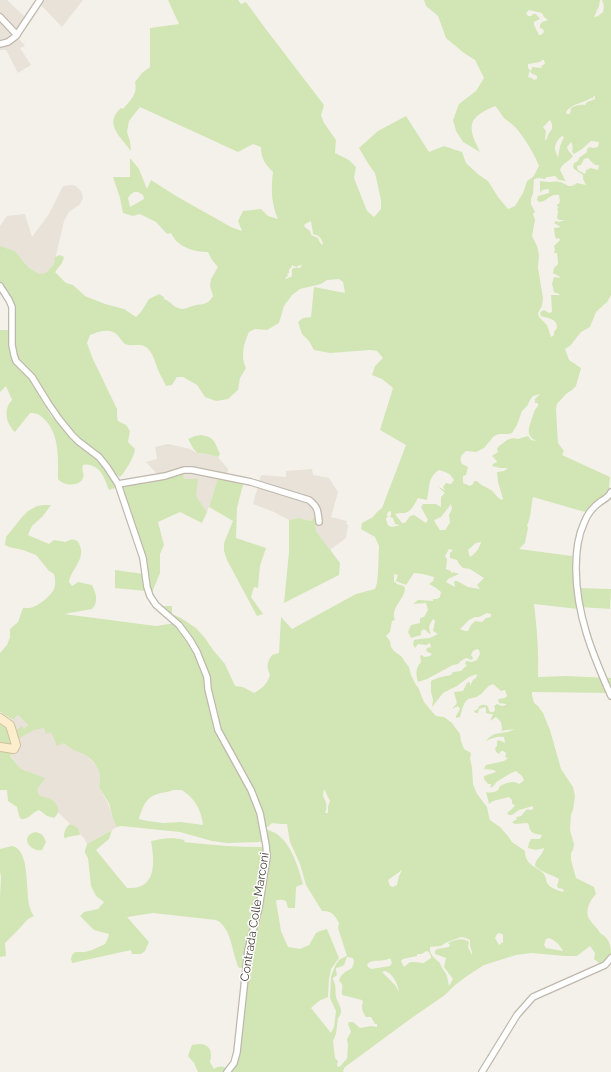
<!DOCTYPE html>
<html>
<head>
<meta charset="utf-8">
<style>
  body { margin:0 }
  canvas { display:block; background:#f4f1ea }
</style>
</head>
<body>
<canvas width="611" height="1072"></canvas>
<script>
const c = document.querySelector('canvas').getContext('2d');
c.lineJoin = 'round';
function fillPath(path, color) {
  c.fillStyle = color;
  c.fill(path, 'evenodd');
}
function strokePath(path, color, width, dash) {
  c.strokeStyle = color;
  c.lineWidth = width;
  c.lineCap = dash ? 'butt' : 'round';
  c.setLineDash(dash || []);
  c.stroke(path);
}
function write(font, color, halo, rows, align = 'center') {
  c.font = font + ' Raleway,sans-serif';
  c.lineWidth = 3;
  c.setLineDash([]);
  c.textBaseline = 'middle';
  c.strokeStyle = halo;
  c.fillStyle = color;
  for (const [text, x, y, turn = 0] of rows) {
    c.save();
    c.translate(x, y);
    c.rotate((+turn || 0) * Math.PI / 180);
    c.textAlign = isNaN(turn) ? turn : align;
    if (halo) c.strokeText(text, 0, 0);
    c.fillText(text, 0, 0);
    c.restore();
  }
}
fillPath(new Path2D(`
  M0,0H7L26,18L38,0H83L62,27L40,4L19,39L25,46L20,48L31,65L18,73L6,50H0Z
  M72,185L76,186L81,191L83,198L80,204L69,212L64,221L54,264L46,274H39L28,267L15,251L0,246V226L7,216L25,214L32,237L49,214L63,186Z
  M168,444L190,449L197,453L207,454L218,457L228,469L227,477L219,476L207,512L184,479L183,472L160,477L146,462L157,459L155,447Z
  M312,469L313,475L329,478L338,492L331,517L347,521L346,524L348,525L346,538L330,550L316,531L315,517L311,521L299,518L289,520L274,512L253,504L261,475L286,477V471Z
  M18,715L28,725L24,729L14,732L44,728L51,732L64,743L68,747L87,756L98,767L101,780L99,787L108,803L113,819L117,827L87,844L84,838L60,814L33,797L44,778L21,769L10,755L19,744L9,724Z`), '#e8e2d8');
fillPath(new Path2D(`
  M168,0H238L241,4L246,2L265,28L324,105L321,115L324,123L336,140L335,153L349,160L356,167L354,178L367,211L374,217L381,209V200L375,173L369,165L359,148L378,131L406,116L429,152L444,146L462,152L466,163L479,175L488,181L498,197L508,209L515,206L523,193L527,181L533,177L539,166C535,155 523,135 514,126C511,123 507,121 504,118C500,113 500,111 495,106C467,118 467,126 480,152L463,142L456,131L453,120L459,104L476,91L484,78L475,60L464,53L446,38L438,16L426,6L424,0H600L599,6L594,17L598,16L603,12L604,6L602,0H611V295L607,302L596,312L590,327L581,332L570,346L565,349L569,360L581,368L576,386L572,390L566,394L557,404L556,409L558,443L564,451L562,455L610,477L609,489L607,495L594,503L585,512L533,497C531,505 531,519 527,525L528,528L525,543L519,549L572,556L575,592L578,609L534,604C537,629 539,653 538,677L566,676L611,678V693L532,692V695L534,703L538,706L543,713L550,730L561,769L573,787L575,796L573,810L571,815L570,830L574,844L573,850L571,853V860L576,878L594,887L596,894C590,900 584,912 590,920C593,925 598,928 600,933C608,937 611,944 611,954C610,957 607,960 605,962L599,963L594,959L595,953L590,946L577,956H565L531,953L516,955L484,965L467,976L455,985L445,995L413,1017L345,1067L343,1071L344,1072H227L234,1063L250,949L268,846L256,798L247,776L236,759L220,729L200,654L161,606H172V614L181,618L196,628L205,638L213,650L225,664L235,686L243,687L254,693C263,688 267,684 270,675C266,665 267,663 272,655L279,653L281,617L292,629L356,594L375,589L377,583L378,572L379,546L375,537L361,529L362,523L373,517L377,512L382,508L406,445L380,430L393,388L382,379L372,375L375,366L383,358L377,351L370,350L330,353L314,350L309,341L302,334L298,322L303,318L311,317L314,287L345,293L343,282L339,279L327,280L321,284L300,289L292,295L284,306L279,323L267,330L255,329L249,332C244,343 240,357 246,368L240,378L238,390L228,399L216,401L205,397L197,385L183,377H177L172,385L166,386C164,381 161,377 159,372C155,364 154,353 146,347C139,343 131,347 125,344C122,342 121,339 119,337C112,327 100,331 90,335L87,343L92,357L117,409V416L118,421L126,425L130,431L128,442L135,449C134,457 126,471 120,477C111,472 107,463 100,455C92,447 81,442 73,433L40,386L19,361L16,355L14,340L11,300L0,283V246L15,251L28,267L39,274L46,273L54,264L55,257L60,255L64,257L62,263L55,272L66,283L73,285L85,296L105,304L124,309L136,317L141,312L149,299L159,294L164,297V299C172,302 172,306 178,308C184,311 190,306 196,305C200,304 202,305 206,303C209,302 211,299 213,296L210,286L211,279L218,267L212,260L208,252C194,252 177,247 171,233L167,234L156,222L140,214L133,216L123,213L120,198L113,177H130V158L139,169L147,189L151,180L176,196L231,227L242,231L238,221L243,211L261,209L268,216L278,219C271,204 271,188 273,172C265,164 261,159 261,147L253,144L238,152L140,107L129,121L127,132L130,141L131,151C121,137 103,124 121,108L123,109C130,101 138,94 135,82L142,73L150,67V28L179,24ZM529,10L542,13L544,17L548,20L542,22L540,25V28L543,29L544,32L541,35H539L534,25V22L540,19L536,14H533L531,16H528L526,13ZM542,60H544L545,64L541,66L542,68L532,67V69L530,71L531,73L537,76V79L534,80L532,78L528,77L530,70L528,68V64L540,62ZM594,96H595V99L587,102L585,105C581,104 574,106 571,108L570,114H567L566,112C571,104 583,103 591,98H593ZM550,120C556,131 548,130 547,139L545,140L546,131L543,127ZM562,136L564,137L560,146L558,158L556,152L555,150C555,144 557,140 562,136ZM591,141L599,142L598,147L593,148L590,147L587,149V152L579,158L578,161L574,163L573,167L574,169L583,175V179L586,185L577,183C568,190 567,183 559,182C556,181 553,182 549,182C546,182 543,181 540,181V191L541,193L542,190L549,189V193L538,196L537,200L539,202C547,202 550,193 559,195L560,201L559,204H557L558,208L557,210L558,211L557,218L559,220H565L559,222L556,221L554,223L561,227L554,228L555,237L557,239L559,238L560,240L554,246L555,250L554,253H557L558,262V264L554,268L553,273L560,277L559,278L554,277L552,284L554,292L559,294L560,295H551L552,312L549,313L544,310L542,311L540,313L541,316C549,319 557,318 557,328L554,332V335L551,337L547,325L539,317L538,313L542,306L543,298L538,268L539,255L537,246L532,236L535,220L533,214L535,212L531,204V199L533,194L534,179L539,178L545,179L547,177L555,176L559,180L567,181L565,180L560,170C562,163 569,162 573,156L568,150L567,147L571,142C573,146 573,148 572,152L574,154L582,149ZM588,158C591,161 594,166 599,165L598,170L591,168L586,170L585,174L578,170L577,166L581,165L584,159ZM134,192H138L143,195L144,199L130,207L128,198L130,195ZM311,221C311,226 313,229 313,234C320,236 322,238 323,245L320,243L318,238L311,235C311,229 307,230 304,226L305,224ZM292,265L298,268L297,266L302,265L300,268H294L292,269C291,278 295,275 286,279L285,278L288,276L287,274L289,273V269L291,268ZM540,394L535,399V403H538V406C534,410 534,413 532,418C529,428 525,435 536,441L531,440L528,436L518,439L513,438L507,440L499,446L497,449L498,452L492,456L496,460L497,462L493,464L492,466L500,468H508L504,471L497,472L498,482L503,499L502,500C496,497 496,494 491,490C485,486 483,487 477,481H474L473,484L470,486L463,483V476L466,475L468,467L462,464C459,458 461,455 466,451L476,452L484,448L494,436L499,434H508L512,433L517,425L522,411L527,406L530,400L533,396ZM439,470C446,472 450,473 454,480L451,484L446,483L443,487L445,490L438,487L445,493L441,497V507L436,504H423L421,507L428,520L426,523L414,515L410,516L405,523H402L395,514C398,513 402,513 405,513C412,511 415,503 418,498L427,500C430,488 427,478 439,470ZM451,504L452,509L449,515L450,523C447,526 447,528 445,530H440L436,524L434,520L441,517ZM391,511V514L390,517L393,518L395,524L400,525C391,528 387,528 386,518L388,517L387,515L388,512ZM481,542C479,549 476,553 470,557L468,550L476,543ZM449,549L453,550L450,553V558L457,560L459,564L463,568L470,569L484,578L477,585L480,589L468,587L457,581H454L455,587L446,582L448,579L459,574L453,572L452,574L451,571L446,569L447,559L445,556ZM414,573L423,574L434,577L433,581L429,584L436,588L441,592L440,597L437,599H433V601L418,600L413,604L426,603L428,610L424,617L420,618V623L411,625L408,632L411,638L421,635V631L424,629L431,635C428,626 429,626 433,619L435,621L433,631L438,634L430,638L419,639L414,640L413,644L415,648L418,644L426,645L430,643L431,647L427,648L426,651L432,654L430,656L424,657L422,655L420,656L421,662C415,668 416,675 418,682L427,679L453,665L458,664L461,661L466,658L472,660L473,658L471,655L473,651L477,649L479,650L480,654L477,660L474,661L472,662L466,661L465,664L467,665L461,671L453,672L451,675C445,676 436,678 431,681V692L433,700L432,707L443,693L457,686L469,677L477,674L476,678L473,680L470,686V682L467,683L463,691L454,692L457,703L452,709L458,706L460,709L456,716V718L460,717C462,712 462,706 466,701C469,697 474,699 478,696C484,693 486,686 493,684L501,691L505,690L507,696L505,698L498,699L499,703L506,704V705L502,706L497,704L494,706L495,709L494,712H491L489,711L488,706C484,704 479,704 478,709L474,711L475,713H478L479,709L485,707L486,709V713L489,714H493L490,721L496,717L501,722L502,729L501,731L514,729C502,736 496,729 486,741C492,738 498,736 504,737L505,743L499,740L497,741V746L495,748L496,752L499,754L501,751H503L506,753L505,757L508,758L504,761L486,765L484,769L494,770L496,772L484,776V779L488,784H491L490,788C495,786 494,784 498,781C503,778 510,773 516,771L522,776L524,780L522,782L519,784C512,780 505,783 499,787V789C495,793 491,793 486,792L489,804L493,801L509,797L512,800V804L515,805L512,809L507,813L509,815H512L519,810L533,806V809L531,810L527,809L521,816L516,817L517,819L512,822L515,824L527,823L529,825C529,833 535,834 542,835L540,839H531L529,843L528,848L536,850L544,848C543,856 535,858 535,866C543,873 550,874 559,879L557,886L558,888L563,889L564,892C559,891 550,888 547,883C546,881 546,877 544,874C537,866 525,866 525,851L512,842L508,836L500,827L490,820L489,817L487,807L477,794L473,784L472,767L470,759L471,753L464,749L461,741L460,734L452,723L444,717L436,716L434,714L424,702L418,687L416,685L411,675L409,667L405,662L402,657L394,651L391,647L390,641L386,636L390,632L392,621L395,620C390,608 404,600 405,589L404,586L397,584L394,581V574L398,575L396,581L406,585ZM487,613L491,614V617L486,618L482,622L475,621L471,625L468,631H465L460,629L469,620L475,617H479ZM324,789L330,801L328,806V813H325C328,807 326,801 323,796ZM272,823L281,824H287L290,842L300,864L306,885L322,911C332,911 334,914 339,923L338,928L347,956L340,959L336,964L331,976L330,998L336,1011L334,1027L331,1033L311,1008L319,1001L328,997L329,979L331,969L339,958L327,929L320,931L316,933L309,945L300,949L288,947L281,931L276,901C279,899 283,900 286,901L288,908H295L296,887L303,884C298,867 292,845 277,834C274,832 269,830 265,829ZM402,870L399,876L397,885L393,887L390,886L388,880ZM500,933L503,935V942L499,945L495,938L497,934ZM461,937L466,938L470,940V946L472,952V955L468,947L469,942C462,937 455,940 448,943L450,945L449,947L437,949L435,951V954L446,958L444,967L453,979L449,986C448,982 448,977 445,972C443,969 441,967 440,963C435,959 429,954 430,947L441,946L445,943ZM549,938C555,940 560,945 563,951L546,948L544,945L546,939ZM426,951C430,952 431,955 431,958L425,962L424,963L414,962H410L404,967L401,961L403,959L417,956V954H422ZM347,957L353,958L354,962L352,968C347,971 340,974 339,981C345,985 341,989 342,995L362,1000L363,1002C361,1008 362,1011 366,1017H371L375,1024H377V1027L371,1026L360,1028L353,1022H349L348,1024L351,1032L347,1039L348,1045L347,1059C344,1061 342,1065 339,1067L337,1066L338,1061L335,1058L333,1041L336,1034L338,1018C345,1011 338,1004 336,997C335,993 336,988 335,984C334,982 333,980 333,978L337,975L336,970V968C347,965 343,966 347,957ZM390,958L392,963L390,966L371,969L368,967L367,964C374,958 382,963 390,958ZM385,971C393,973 398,985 399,992L395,985L382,972Z
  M0,330H8L10,335L14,361L21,370L26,374L33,385L51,416L101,461L112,477L117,489L115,488L109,490C105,481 104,473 95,467C91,465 88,464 83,465C81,471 85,473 83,478C80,487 63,486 58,479C58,459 60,434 44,419C40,415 37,413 30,413L15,432C6,424 3,409 12,400L6,386L0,392Z
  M201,435C215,437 215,443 220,454L218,457L207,454L197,453L193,448L188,439L195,436Z
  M183,472L184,479H198L196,496L207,512L202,523L180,512L158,522L164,545L160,554V573L151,595L122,491L124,484Z
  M219,475L244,481L237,508L236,538L266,548L260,566L258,588L254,587L251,597L263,614L257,616L227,560L224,551V543L233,521L209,507Z
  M44,505H51L43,516L32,526L28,535L49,544L54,540L66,542C69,540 71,539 75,540C78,541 78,541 79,544C87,558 71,569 69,582L72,586L78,582L92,585C96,593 99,602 92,609L64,614L156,626L175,623C195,648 202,668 209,698C211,710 213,723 217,734C226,754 240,771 249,791C256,807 259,824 263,841L260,842L227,843L212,841L180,832L121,826L117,827L113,819L109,803L99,787C103,774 97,762 85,755C78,751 70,750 64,743L57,746L51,732L46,734L44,728L34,730L18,739L14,732L22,726L24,729L28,725L18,715L13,720L0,712V653L7,645L10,637V629L18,622L23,608C25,608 27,608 29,608C36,608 51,596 54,589C56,584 55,579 54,574L49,571L36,555L23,550L9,547L5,545L6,537L22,517L28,511L37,506ZM173,790H182C195,799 201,809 203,825L181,822L163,823L148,821L139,819C143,806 146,796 161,793C165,792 169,792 173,790Z
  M315,516L316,531L340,563L339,575L284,603L289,552V520L299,518L311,521Z
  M115,570L144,574L146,591L115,588Z
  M577,588L611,589L610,609L581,607Z
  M0,721L5,725L12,745H0Z
  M0,748L13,752L10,756L21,769L45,778L37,790L39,795C42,797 45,797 48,798C58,802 62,811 54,818L47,816L39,810C32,812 29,820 21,819L19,816L17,807L8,801L7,790H0Z
  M70,824L78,828L80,835L67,837L66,839L64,837C64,832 65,828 70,824Z
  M112,830L109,839L96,850L127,888C133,888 138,888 143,885C157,877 153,854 151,841C163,838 173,837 185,840L184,842C211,845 237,847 264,847L263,870L247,957L243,968H239C232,955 232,927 216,920L153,913L127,917L149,942L145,951L141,954H132L131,950L72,963L71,959L72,955L75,952H85L92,950L105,944L108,938L109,934L94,930L80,916L84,912L98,909L104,902L96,896L91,886L88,858L85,853V850L87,845V844Z
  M35,832C41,833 44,835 46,842L42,850C32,853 18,837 35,832Z
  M12,846C31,849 25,894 30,908C31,911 32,914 34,916L28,919L18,930L5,943L6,956L0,957V899L1,877L0,871V849Z
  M199,1044C210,1044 213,1052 210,1062L214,1069C219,1066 220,1066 226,1068V1071L224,1072H198L194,1063L188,1056L192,1045Z`), '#d2e6b5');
const street = new Path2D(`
  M0,17L17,35
  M0,44L8,42L16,36L40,0
  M0,286L9,300L12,307V345L14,355L16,361L32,377L48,403L59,419L72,435L78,441L99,457L107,467L118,484L143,558L147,587L150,596L156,605L179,625L190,640L197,652L207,677L208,689L218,730L251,790L260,813L266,845L267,857L259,908L248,950L237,1052L234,1063L227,1072
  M118,484L165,476L184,470H192L251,482L309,500C318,507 318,511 319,522
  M611,492C609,497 605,499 600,502C593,507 587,515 584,523C577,538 576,553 576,568C576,615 593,655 611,696
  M482,1072L517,1015L533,997L605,965L611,958`);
const secondary = new Path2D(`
  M0,718L10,725L16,745L14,749L0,747`);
strokePath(street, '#bfb8ad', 8);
strokePath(secondary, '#d1c19c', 10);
strokePath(street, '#fff', 5.5);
strokePath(secondary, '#fceecd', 8);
write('12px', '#484138', '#fff', [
  ["Contrada Colle Marconi",255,917,-81]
]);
</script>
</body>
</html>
